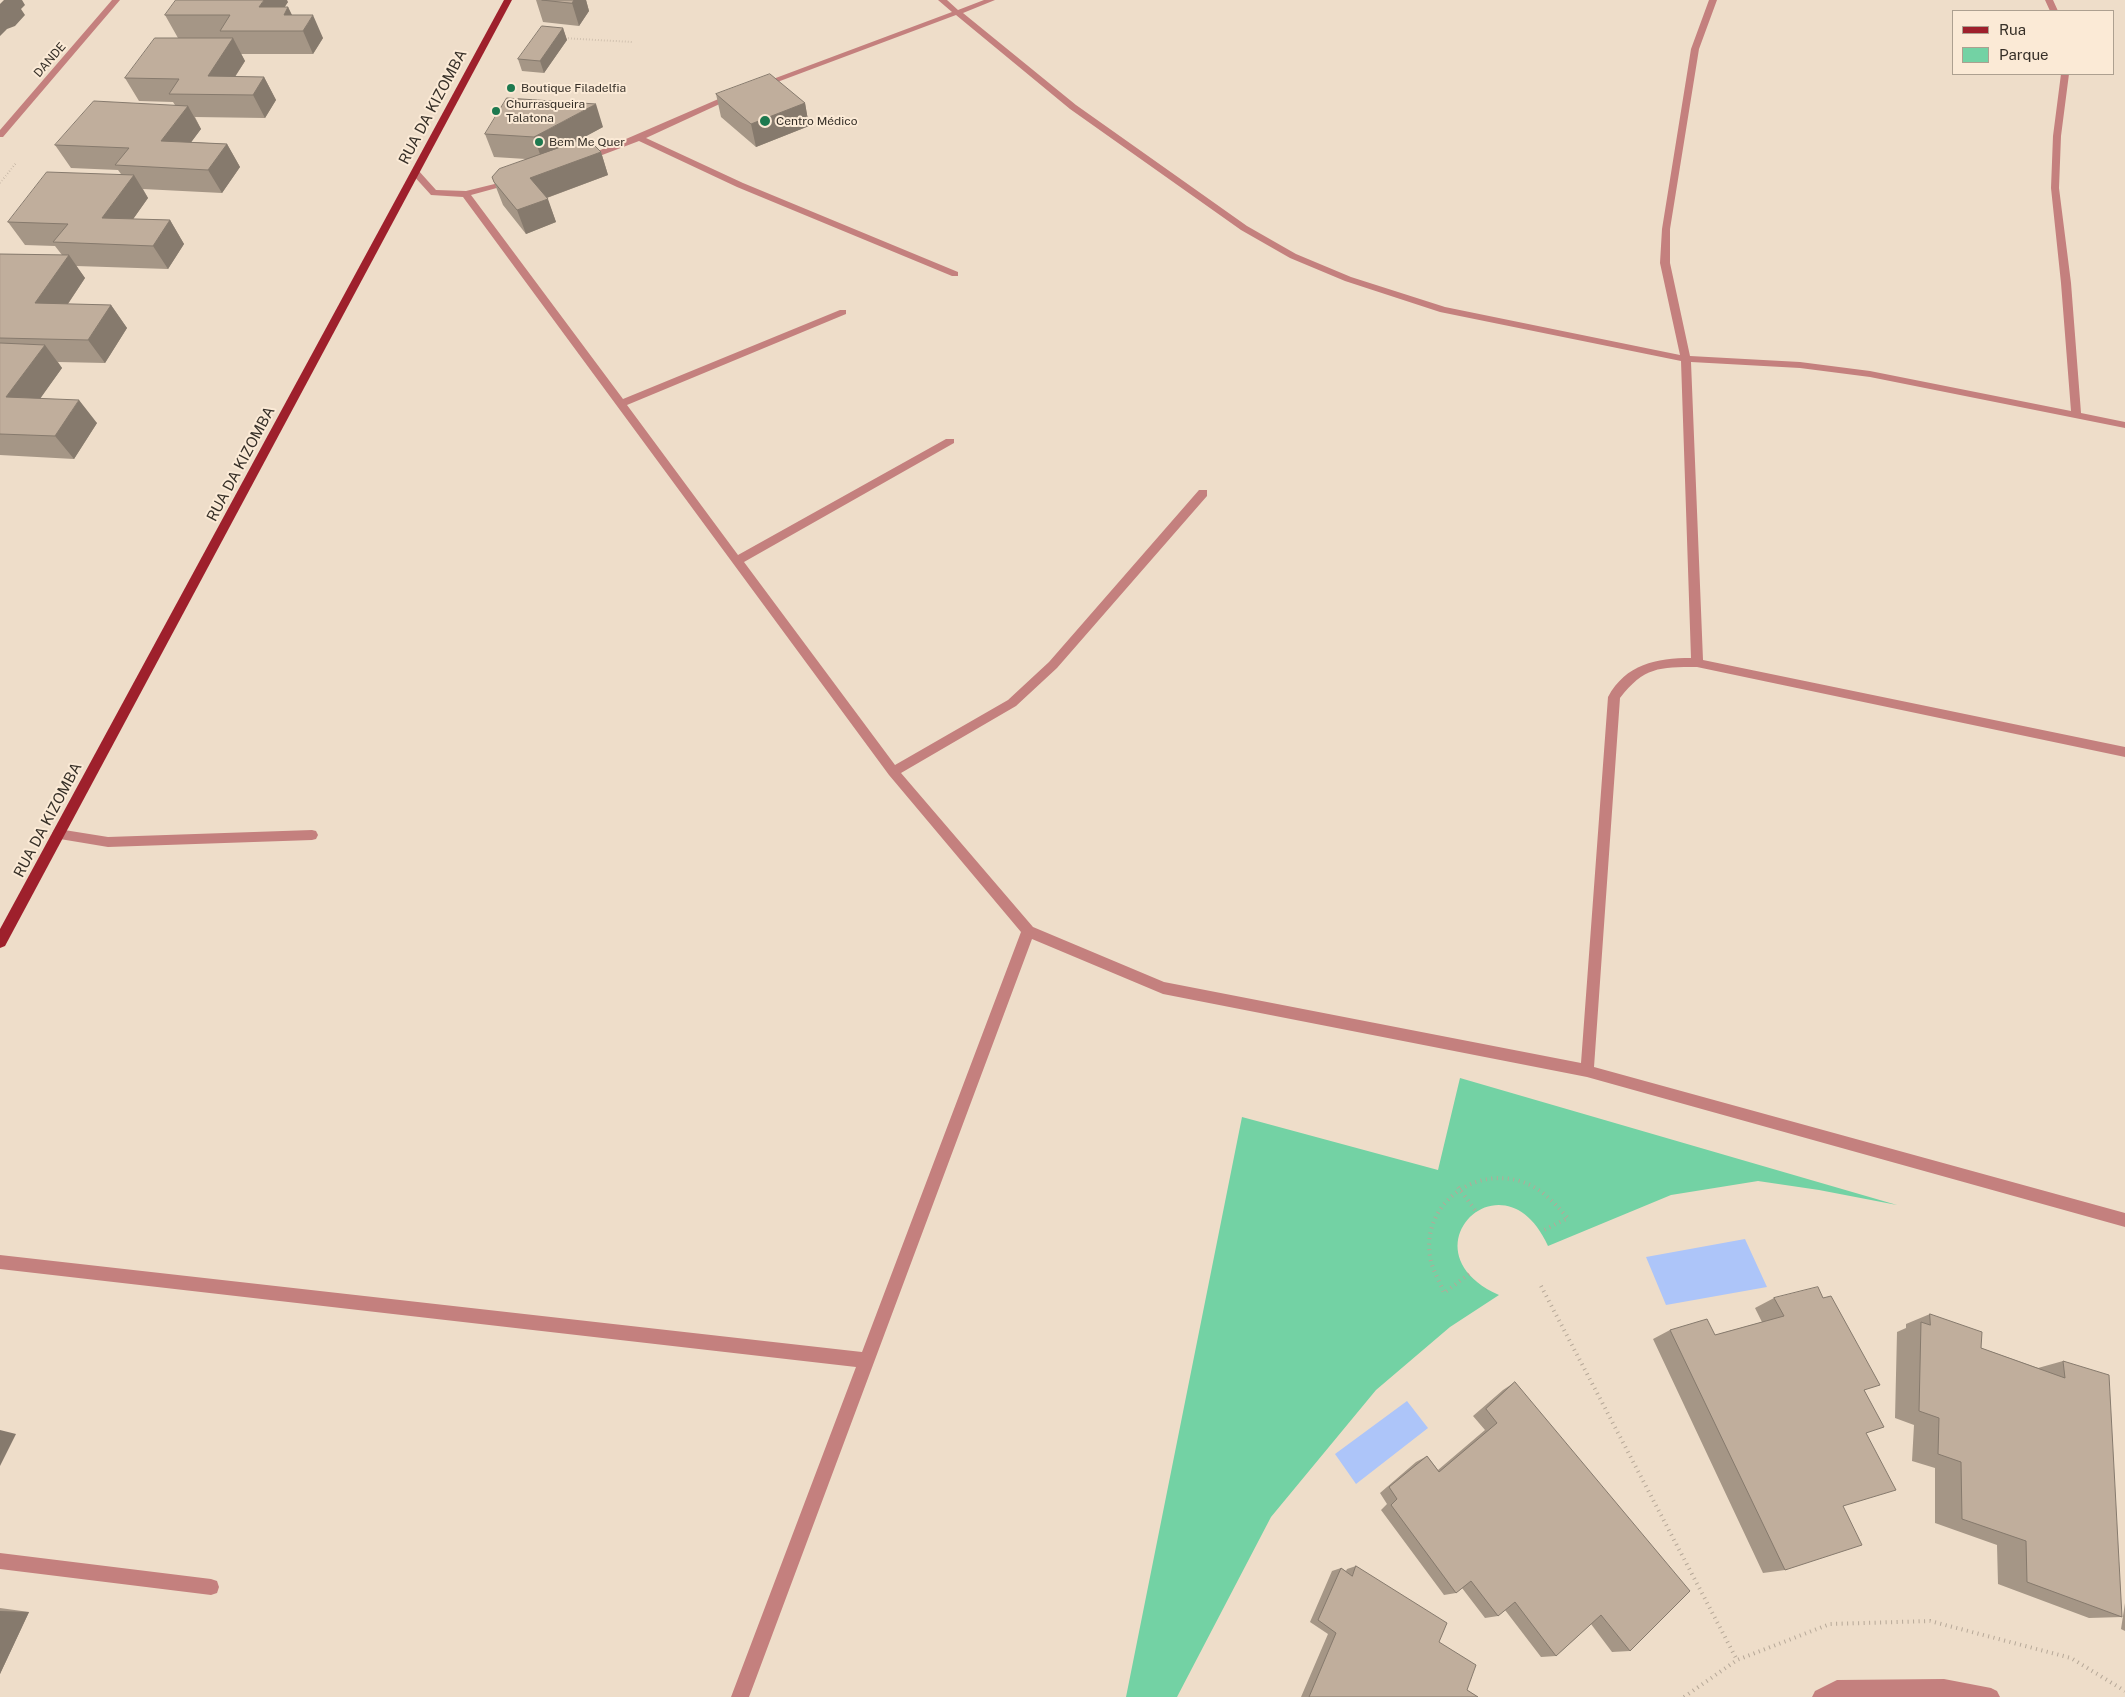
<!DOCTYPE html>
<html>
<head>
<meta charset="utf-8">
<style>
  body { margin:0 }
  #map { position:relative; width:2125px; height:1697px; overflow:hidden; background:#eeddc9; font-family:"Public Sans",sans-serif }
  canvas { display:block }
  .legend { position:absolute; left:1952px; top:10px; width:162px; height:65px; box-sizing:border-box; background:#fbead6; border:1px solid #ada090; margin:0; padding:6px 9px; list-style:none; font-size:15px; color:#373028 }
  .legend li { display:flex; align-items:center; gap:10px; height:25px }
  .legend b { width:25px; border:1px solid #ada090 }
</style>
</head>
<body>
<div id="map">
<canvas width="2125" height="1697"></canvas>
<ul class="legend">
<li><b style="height:6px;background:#9e202c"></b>Rua</li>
<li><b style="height:14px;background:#73d2a4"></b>Parque</li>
</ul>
</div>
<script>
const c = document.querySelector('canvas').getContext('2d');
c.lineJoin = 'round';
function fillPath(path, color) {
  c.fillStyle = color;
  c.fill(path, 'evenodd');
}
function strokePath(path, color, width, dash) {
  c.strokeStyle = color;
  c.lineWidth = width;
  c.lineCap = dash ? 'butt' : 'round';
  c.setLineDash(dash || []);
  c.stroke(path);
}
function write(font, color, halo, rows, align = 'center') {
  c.font = font + ' "Public Sans",sans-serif';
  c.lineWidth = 4;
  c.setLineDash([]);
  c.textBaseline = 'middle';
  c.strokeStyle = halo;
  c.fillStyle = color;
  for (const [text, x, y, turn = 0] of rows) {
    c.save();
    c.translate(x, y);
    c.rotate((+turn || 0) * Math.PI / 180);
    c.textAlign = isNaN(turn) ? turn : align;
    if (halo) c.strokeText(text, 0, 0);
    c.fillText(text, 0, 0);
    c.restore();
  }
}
fillPath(new Path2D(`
  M1460,1078L1897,1205L1819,1190L1758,1181L1671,1195L1548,1246C1504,1148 1400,1251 1499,1295L1450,1327L1376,1390L1271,1517L1177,1697H1126L1242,1117L1438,1170Z`), '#73d2a4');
fillPath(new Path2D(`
  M1745,1239L1767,1287L1666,1305L1646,1257Z
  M1407,1401L1428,1428L1356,1484L1335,1454Z`), '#adc5f9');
strokePath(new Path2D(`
  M562,38L632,42
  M0,183L16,163`), '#b6a898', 2, [0.5, 2.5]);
strokePath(new Path2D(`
  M1458,1187L1475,1210
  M1469,1274L1444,1293C1440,1282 1432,1269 1430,1257C1422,1207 1469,1169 1516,1180C1539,1185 1553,1202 1568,1218L1542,1231
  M1541,1286L1737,1660
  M1684,1697L1737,1660L1830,1624L1930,1621L2071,1658L2125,1691`), '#b6a898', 4, [1, 4.5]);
fillPath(new Path2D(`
  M112,0H120L3,137H0V130Z
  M938,0H947L958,10L984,0H995L963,13L1076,105L1247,226L1296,254L1351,277L1445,307L1680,355L1660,263L1662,229L1691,49L1709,0H1717L1699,49L1670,229V263L1690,356L1800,362L1870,371L2071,411L2061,283L2051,188L2053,136L2061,74H2069L2061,136L2059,188L2071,283L2081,413L2125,422V428L1870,377L1800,368L1691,362L1703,660L2125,747V757L1697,667C1659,667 1644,667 1620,698L1594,1067L2125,1213V1227L1587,1077L1163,994L1032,939L749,1697H731L856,1367L0,1269V1255L862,1352L1021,932L889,775L463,197L431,195L412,174V170H418L436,190L466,191L515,179V183L471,195L623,399L840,310H846V314L627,405L738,555L946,439H954V443L744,562L895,765L1008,700L1049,662L1199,490H1207V496L1057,668L1016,706L901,773L1033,927L1164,982L1581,1063L1608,697C1626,664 1656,658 1691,658L1681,361L1440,312L1345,281L1290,258L1241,230L1070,109L956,15L764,87L757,85L952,12Z
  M2045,0H2053L2058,11H2050Z
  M730,94L737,96L646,138L743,183L958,272V276H952L737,187L639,141L589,160L582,158Z
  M58,829L108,837L312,830L316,831L318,835L316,839L312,840L108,847L54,838L52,834L54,830Z
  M0,1553L211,1579L217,1581L219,1587L217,1593L211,1595L0,1569Z
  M1944,1679L1991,1688L1997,1691L2000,1697H1812L1815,1691L1837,1680Z`), '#c4807e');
fillPath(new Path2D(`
  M504,0H512L5,946L0,948V929Z`), '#9e202c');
fillPath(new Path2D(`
  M536,0H586L589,11L579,26L543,22Z
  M288,2L284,7H288L292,15L323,38L313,54H241L245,61L235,77H264L276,100L265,118L195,117L201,129L191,142L227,144L240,167L222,193L143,189L148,198L133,219L170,220L184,244L168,269L76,266L85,278L68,304L111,305L127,328L105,363L58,362L62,368L40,398L97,423L74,459L0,455V254L62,255L55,246L25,245L8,222L121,174L118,170L71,168L55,145L175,105L173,102L139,101L125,78L178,38L165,15Z
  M563,28L567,40L544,73L522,71L518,59Z
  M716,94L805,103L809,126L756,147L721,117Z
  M603,127L575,142L601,152L608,175L547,198L556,222L526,234L503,205L492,177L526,159L494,157L485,134Z
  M1774,1298L1865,1391L1866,1433L1843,1506L1785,1570L1763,1573L1653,1339L1670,1330L1715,1335L1762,1322L1755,1308Z
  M1930,1314L1981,1348L2038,1368L2063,1361L2122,1617L2089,1618L1998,1584L1997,1545L1935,1523V1468L1912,1461L1914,1425L1895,1418L1897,1332L1906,1328V1324Z
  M1515,1382L1630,1651L1612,1652L1591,1624L1556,1656L1541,1657L1505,1610L1498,1616L1485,1618L1462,1588L1456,1593L1444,1595L1381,1510L1387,1504L1380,1493L1416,1462L1427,1456L1438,1470L1485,1430L1473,1416L1503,1390Z
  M1356,1566L1439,1642L1467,1690L1478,1697H1301L1328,1634L1310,1622L1332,1571L1341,1568L1346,1571L1347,1569Z
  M2125,1603V1631L2121,1629Z
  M0,1608L29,1612L0,1674Z`), '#a59686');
fillPath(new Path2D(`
  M4,0H22L25,5L21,9L25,15L15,26L7,29L0,36V4Z
  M264,0H287L288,2L270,30L259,7Z
  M574,0H586L589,11L579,26L572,3Z
  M288,7L299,30L284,15Z
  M313,15L323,38L313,54L303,31Z
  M563,28L567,40L544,73L540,61Z
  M233,38L245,61L223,95L208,76Z
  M264,77L276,100L265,118L253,95Z
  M805,103L809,126L756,147L751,124Z
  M596,104L603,127L542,160L534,137Z
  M188,106L201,129L175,164L161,141Z
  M227,144L240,167L222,193L208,170Z
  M601,152L608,175L538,201L530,178Z
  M134,175L148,198L117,242L102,218Z
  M548,199L556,222L526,234L517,210Z
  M170,220L184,244L168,269L153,246Z
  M69,255L85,278L53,326L35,303Z
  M111,305L127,328L105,363L88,340Z
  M45,345L62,368L25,420L6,397Z
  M79,400L97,423L74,459L55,436Z
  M0,1430L16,1434L0,1466Z
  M0,1611L29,1612L0,1674Z`), '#867a6d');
const building = new Path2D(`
  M176,0H264L259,7H288L284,15H313L303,31H220L230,15H165Z
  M542,0H574L572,3Z
  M542,26L563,28L540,61L518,59Z
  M155,38H233L208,76L264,77L253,95L169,94L179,79L125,78Z
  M770,74L805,103L751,124L716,94Z
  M507,98L596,104L534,137L485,134Z
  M94,101L188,106L161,141L227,144L208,170L115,165L129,148L55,145Z
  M587,138L601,152L530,178L548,199L517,210L494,182L492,177L499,169Z
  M47,172L134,175L102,218L170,220L153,246L53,242L68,224L8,222Z
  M0,254L69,255L35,303L111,305L88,340L0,338Z
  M0,343L45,345L6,397L79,400L55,436L0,434Z
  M1818,1287L1823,1298L1831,1296L1880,1385L1864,1390L1884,1427L1866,1433L1896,1490L1843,1506L1862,1545L1785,1570L1670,1330L1707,1319L1715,1335L1784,1316L1774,1298Z
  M1930,1314L1982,1332L1981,1348L2065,1378L2063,1361L2109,1375L2122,1617L2027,1582L2026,1541L1962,1519L1961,1462L1938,1454L1939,1418L1919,1411L1921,1322L1930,1325Z
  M1515,1382L1690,1591L1630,1651L1601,1615L1556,1656L1515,1602L1498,1616L1471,1581L1456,1593L1391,1505L1397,1499L1389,1487L1427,1456L1439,1472L1497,1423L1486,1409Z
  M1356,1566L1447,1623L1439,1642L1476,1665L1467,1690L1478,1697H1309L1336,1633L1318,1620L1341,1568L1352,1576Z`);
fillPath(building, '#c0ae9c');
strokePath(building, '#867a6d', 1);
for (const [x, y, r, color] of [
  [511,88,5,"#1d794f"],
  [496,111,5,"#1d794f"],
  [765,121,6,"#1d794f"],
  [539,142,5,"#1d794f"]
]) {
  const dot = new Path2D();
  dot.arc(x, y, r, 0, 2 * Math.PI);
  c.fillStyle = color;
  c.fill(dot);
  strokePath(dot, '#fbead6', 2);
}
write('12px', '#373028', '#fbead6', [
  ["DANDE",50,60,-49]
]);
write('12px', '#373028', '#fbead6', [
  ["Boutique Filadelfia",521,88],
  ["Churrasqueira",506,104],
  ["Talatona",506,118],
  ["Centro Médico",776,121],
  ["Bem Me Quer",549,142]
], 'left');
write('15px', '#373028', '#fbead6', [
  ["RUA DA KIZOMBA",433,107,-62],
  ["RUA DA KIZOMBA",241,464,-62],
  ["RUA DA KIZOMBA",48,820,-62]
]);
</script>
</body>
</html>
